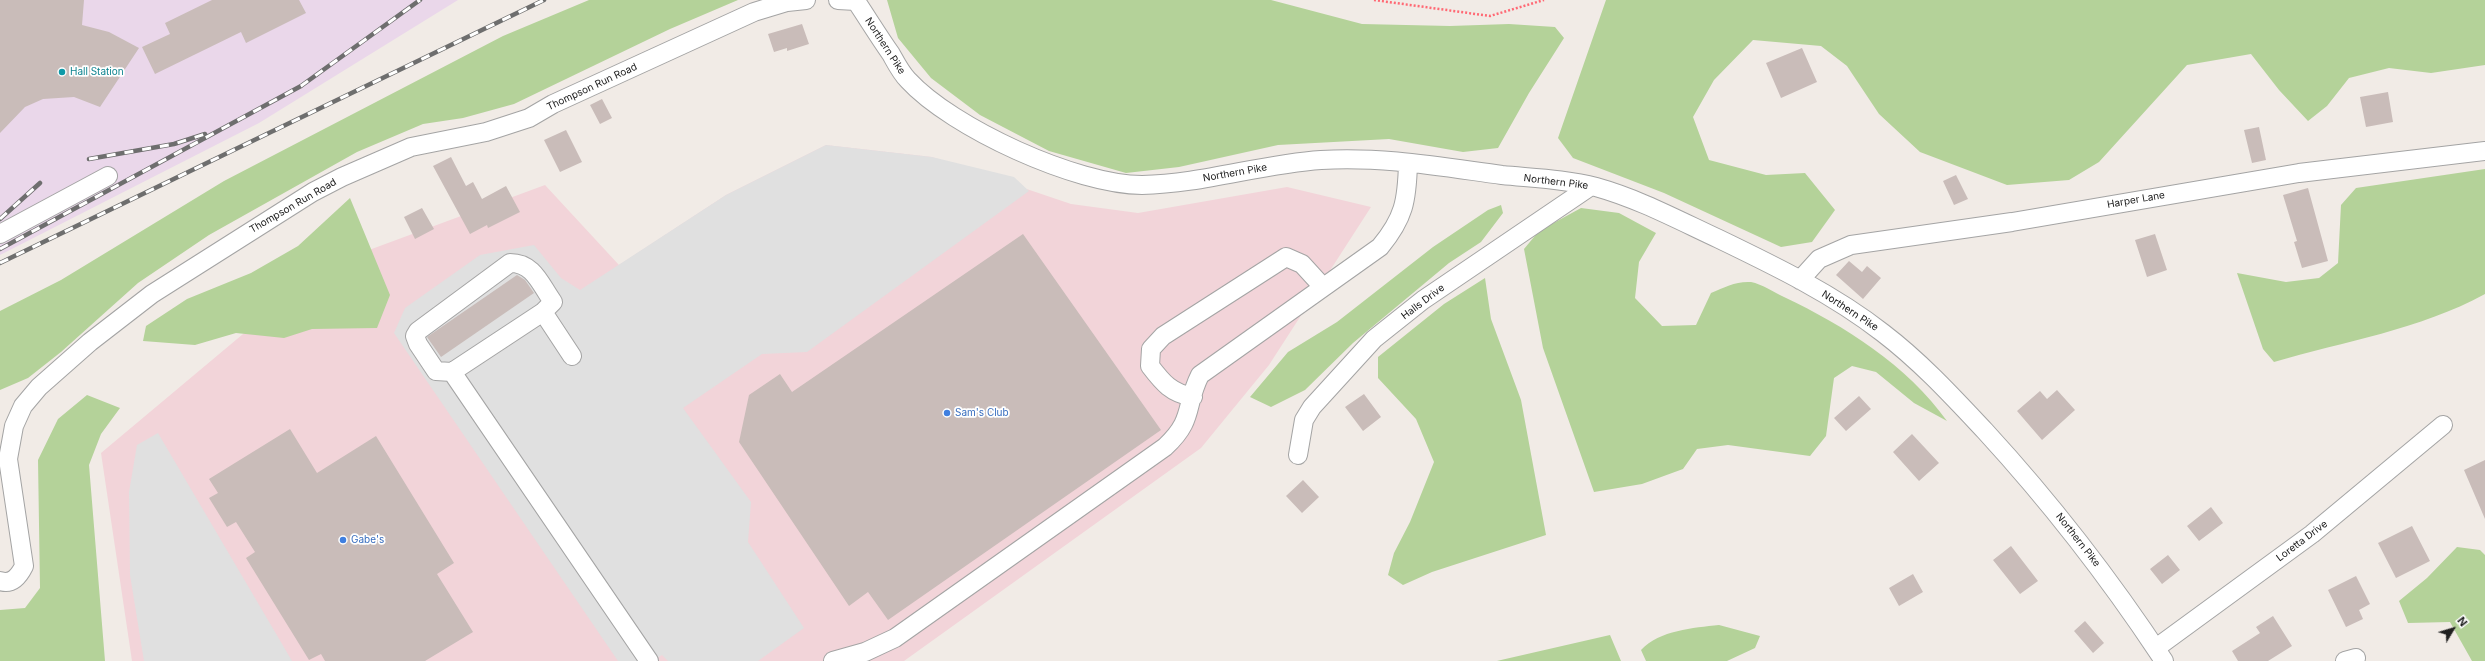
<!DOCTYPE html>
<html>
<head>
<meta charset="utf-8">
<style>
  body { margin:0 }
  #map { position:relative; width:2485px; height:661px; overflow:hidden; background:#f1ebe6; font-family:Inter,sans-serif }
  canvas { display:block }
  .north { position:absolute; left:2433px; top:609px; width:40px; height:40px; -webkit-text-stroke:3px #fff; paint-order:stroke; rotate:52deg; font-size:11px; font-weight:700; line-height:16px; text-align:center; color:#202020 }
  .north::after { content:''; display:block; margin:auto; width:14px; height:18px; background:#202020; clip-path:polygon(50% 0,100% 100%,50% 72%,0 100%) }
</style>
</head>
<body>
<div id="map">
<canvas width="2485" height="661"></canvas>
<div class="north">N</div>
</div>
<script>
const c = document.querySelector('canvas').getContext('2d');
c.lineJoin = 'round';
function fillPath(path, color) {
  c.fillStyle = color;
  c.fill(path, 'evenodd');
}
function strokePath(path, color, width, dash) {
  c.strokeStyle = color;
  c.lineWidth = width;
  c.lineCap = dash ? 'butt' : 'round';
  c.setLineDash(dash || []);
  c.stroke(path);
}
function write(font, color, halo, rows, align = 'center') {
  c.font = font + ' Inter,sans-serif';
  c.lineWidth = 3.5;
  c.setLineDash([]);
  c.textBaseline = 'middle';
  c.strokeStyle = halo;
  c.fillStyle = color;
  for (const [text, x, y, turn = 0] of rows) {
    c.save();
    c.translate(x, y);
    c.rotate((+turn || 0) * Math.PI / 180);
    c.textAlign = isNaN(turn) ? turn : align;
    if (halo) c.strokeText(text, 0, 0);
    c.fillText(text, 0, 0);
    c.restore();
  }
}
fillPath(new Path2D(`
  M826,145L932,157L1071,204L1138,213L1287,187L1371,207L1269,365L1201,448L904,661H132L101,453L323,267L545,185L619,265L726,195Z`), '#f2d4d9');
fillPath(new Path2D(`
  M0,0H458L259,123L0,255Z`), '#ead7ea');
fillPath(new Path2D(`
  M589,0H738L670,29L514,104L463,118L423,124L357,152L209,235L138,283L61,352L28,378L0,390V311L61,280L224,181L503,36Z
  M887,0H1271L1362,24L1450,26L1509,24L1555,27L1564,38L1529,93L1498,148L1463,152L1389,139L1278,145L1179,167L1126,173L1049,151L980,115L931,78L898,38Z
  M1606,0H2485V65L2431,73L2389,68L2349,78L2327,106L2308,121L2279,90L2251,54L2187,65L2099,162L2069,180L2007,185L1920,152L1879,114L1847,66L1821,46L1753,40L1714,80L1693,117L1709,160L1766,175L1805,173L1835,210L1812,242L1781,247L1664,193L1573,158L1558,138Z
  M2485,169V294C2419,330 2345,341 2274,362L2263,349L2237,273L2286,282L2319,278L2338,263L2341,205L2356,188Z
  M350,198L390,295L377,328L312,329L284,338L236,333L195,345L143,341L146,326L187,299L251,273L298,246Z
  M1501,205L1503,213L1481,242L1449,263L1353,343L1305,390L1271,407L1250,397L1288,352L1337,322L1433,247L1488,210Z
  M1581,208L1619,213L1656,233L1639,262L1635,298L1662,326L1696,325L1711,293C1725,287 1736,281 1751,282C1762,284 1775,293 1784,297C1845,326 1907,365 1947,421L1914,403L1876,372L1852,366L1834,378L1826,436L1810,456L1728,445L1697,449L1683,469L1642,484L1594,492L1543,348L1524,249L1539,231Z
  M1485,278L1491,319L1521,400L1546,535L1432,572L1403,585L1388,575L1394,553L1410,522L1434,462L1416,419L1378,378V357L1444,304Z
  M87,395L120,408L101,434L89,465L105,661H0V610L25,608L40,588L38,460L58,419Z
  M2457,547L2480,550L2485,555V661H2472L2450,622L2408,623L2399,601L2427,578Z
  M1719,625L1760,636L1755,648L1727,661H1646L1641,650C1660,630 1693,628 1719,625Z
  M1610,635L1621,661H1497L1501,660Z`), '#b4d299');
fillPath(new Path2D(`
  M826,145L932,157L1014,177L1029,191L807,352L762,354L683,408L751,502L748,542L804,628L758,661H668L662,655L652,661H618L394,333L405,308L480,255L534,245L561,278L580,290L726,195Z
  M158,433L275,632L292,661H144L130,575L129,492L137,445Z`), '#e0e0e0');
fillPath(new Path2D(`
  M0,0H84L82,25L109,32L139,48L100,107L74,97L43,99L25,107L0,133Z
  M212,0H299L306,13L246,43L241,32L155,74L142,47L170,34L165,23Z
  M802,24L809,44L787,51V48L774,52L768,34Z
  M1802,48L1817,82L1781,98L1766,63Z
  M2388,92L2393,122L2366,127L2360,97Z
  M602,99L612,118L600,124L590,105Z
  M2259,127L2266,160L2252,163L2244,130Z
  M566,130L582,162L560,172L544,140Z
  M451,157L466,186L473,182L482,199L506,186L520,212L488,228L487,225L470,234L433,166Z
  M1956,175L1968,199L1954,205L1943,181Z
  M2308,188L2328,261L2302,268L2294,242L2297,241L2283,195Z
  M422,208L434,229L415,239L404,217Z
  M1023,234L1161,430L888,620L868,592L849,606L739,442L749,395L780,374L792,392Z
  M2155,234L2167,270L2147,277L2135,240Z
  M1849,261L1862,272L1867,266L1881,278L1863,299L1836,275Z
  M517,275L525,280L534,293L441,357L427,337Z
  M2057,390L2075,410L2042,440L2017,411L2040,391L2047,399Z
  M1364,394L1381,417L1363,431L1345,407Z
  M1859,396L1871,409L1846,431L1834,418Z
  M290,429L317,473L376,436L454,563L437,574L473,632L425,661H325L321,654L309,660L246,558L255,552L236,522L227,527L209,498L218,493L209,479Z
  M1912,434L1939,463L1919,481L1893,452Z
  M2485,460V519L2464,470Z
  M1303,480L1319,497L1302,513L1286,496Z
  M2211,507L2223,523L2199,541L2187,526Z
  M2412,526L2430,561L2396,578L2378,543Z
  M2011,546L2038,581L2020,594L1993,560Z
  M2168,555L2180,570L2162,584L2150,569Z
  M1913,574L1923,592L1899,606L1889,588Z
  M2356,576L2370,604L2359,610L2363,619L2346,627L2328,590Z
  M2273,616L2292,646L2268,661H2238L2232,651L2260,633L2256,627Z
  M2085,621L2104,643L2093,653L2074,631Z`), '#c9bcb9');
const minor = new Path2D(`
  M838,0L856,1C868,19 879,37 891,54C896,63 901,73 908,80C952,128 1077,185 1142,185C1202,184 1261,164 1321,160C1381,156 1442,167 1502,175C1532,178 1566,179 1596,187C1639,199 1678,220 1719,239C1775,266 1833,294 1883,333C1921,362 1953,397 1985,431C2052,504 2110,579 2164,661
  M0,234L108,176
  M1800,280L1819,259L1851,245L2012,222L2299,173L2485,151
  M572,356L543,312L452,372L649,661
  M452,372L436,371L418,344L415,336L418,331L510,263C534,263 540,284 553,302L543,312
  M1193,397C1171,393 1163,383 1150,366L1151,349L1163,336L1286,257L1302,264L1323,287
  M1298,455L1304,420L1312,407L1374,339L1423,300L1591,186
  M0,581C12,585 19,576 24,566L8,459L14,426L23,406L39,387L90,342L152,294L313,192L342,177L411,147L486,132L529,118L553,104L754,12L787,2L806,0
  M2156,648L2312,534L2443,425
  M833,661L865,652L895,638L1165,447C1195,419 1184,407 1200,375L1380,247C1404,218 1407,201 1408,163
  M2345,661L2356,658`);
strokePath(minor, '#a4a4a4', 20);
strokePath(new Path2D(`
  M1374,0L1490,16L1544,0`), '#ff6974', 2.5, [2, 2]);
strokePath(minor, '#fff', 18);
const rail = new Path2D(`
  M89,159L174,144L205,134
  M0,219L40,183
  M0,249L301,86L420,0
  M0,263L544,0`);
strokePath(rail, '#6e6e6e', 4.5);
strokePath(rail, '#fff', 3, [9]);
for (const [x, y, r, color] of [
  [62,72,4,"#0f9aa8"],
  [947,413,4,"#3f7fe0"],
  [343,540,4,"#3f7fe0"]
]) {
  const dot = new Path2D();
  dot.arc(x, y, r, 0, 2 * Math.PI);
  c.fillStyle = color;
  c.fill(dot);
  strokePath(dot, '#fff', 1.5);
}
write('10px', '#202020', '#fff', [
  ["Northern Pike",885,46,57],
  ["Thompson Run Road",592,87,-25],
  ["Northern Pike",1235,173,-10],
  ["Northern Pike",1556,182,7],
  ["Harper Lane",2136,200,-10],
  ["Thompson Run Road",293,206,-30],
  ["Halls Drive",1423,302,-37],
  ["Northern Pike",1850,311,33],
  ["Northern Pike",2078,540,52],
  ["Loretta Drive",2302,541,-37]
]);
write('10px', '#0d838f', '#fff', [
  ["Hall Station",70,72]
], 'left');
write('10px', '#366cbe', '#fff', [
  ["Sam's Club",955,413],
  ["Gabe's",351,540]
], 'left');
</script>
</body>
</html>
